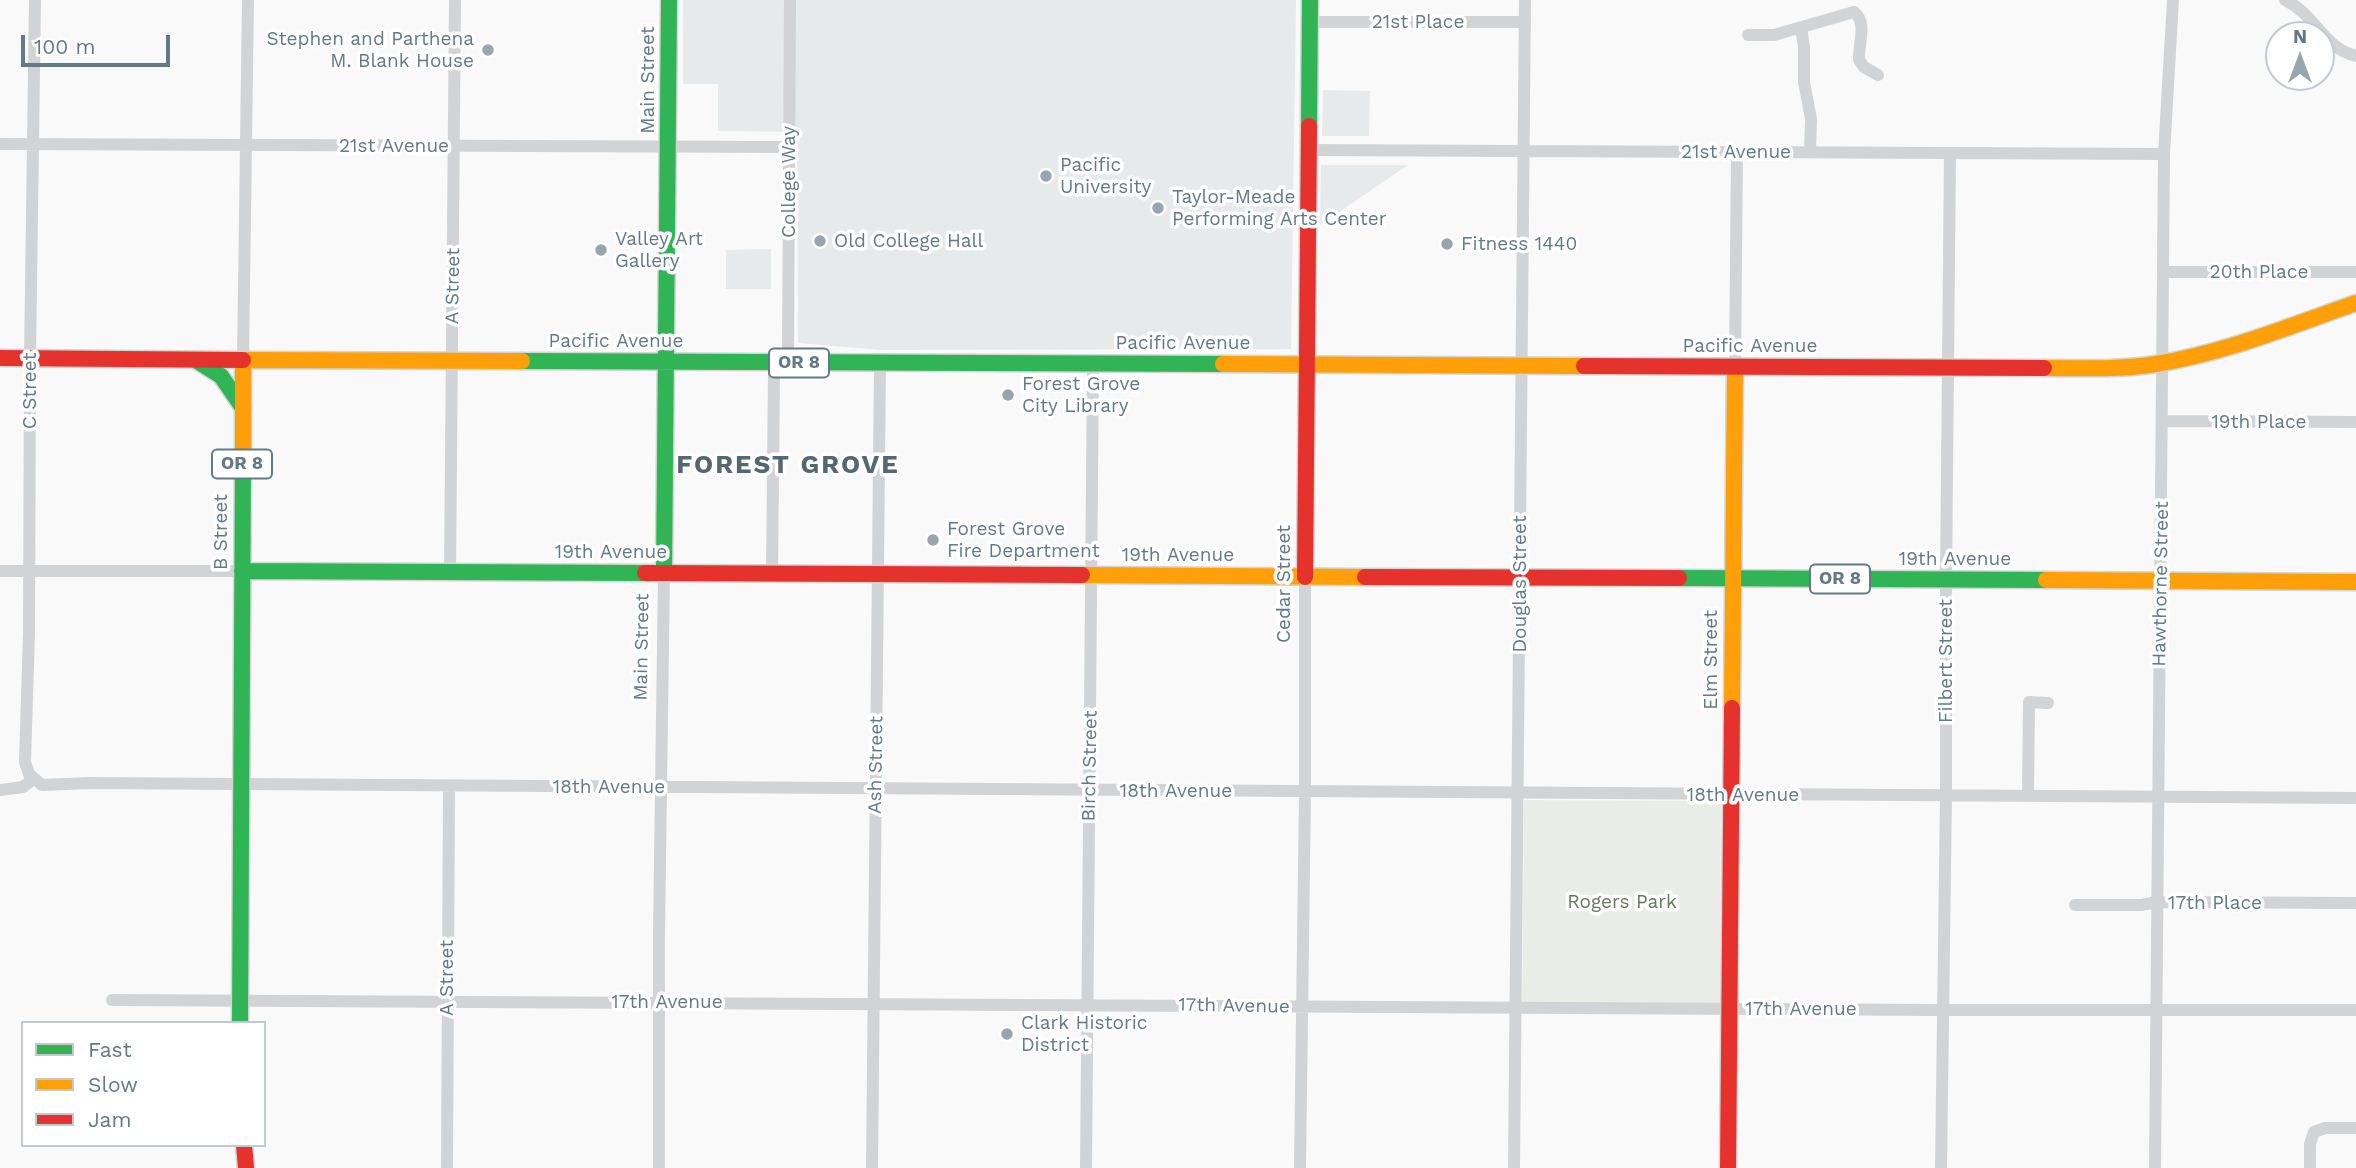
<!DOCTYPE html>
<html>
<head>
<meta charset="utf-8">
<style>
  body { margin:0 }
  #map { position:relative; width:2356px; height:1168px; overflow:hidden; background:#f9f9f9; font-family:"Work Sans",sans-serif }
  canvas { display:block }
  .legend { position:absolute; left:21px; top:1021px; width:245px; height:126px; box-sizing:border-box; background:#fff; border:2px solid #c0cacf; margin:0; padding:9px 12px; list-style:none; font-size:21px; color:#627a86 }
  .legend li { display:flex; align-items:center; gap:14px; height:35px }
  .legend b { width:35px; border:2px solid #c0cacf }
  .north { position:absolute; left:2265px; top:21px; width:70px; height:70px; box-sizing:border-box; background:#fff; border:2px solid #c0cacf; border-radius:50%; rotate:0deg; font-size:19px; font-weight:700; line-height:28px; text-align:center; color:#627a86 }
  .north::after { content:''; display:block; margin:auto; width:24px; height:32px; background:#97a6ae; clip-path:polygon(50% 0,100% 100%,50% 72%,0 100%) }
  .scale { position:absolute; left:21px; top:35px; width:149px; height:32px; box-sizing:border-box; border:4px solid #627a86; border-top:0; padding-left:9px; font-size:21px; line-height:24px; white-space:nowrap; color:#627a86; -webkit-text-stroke:5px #fff; paint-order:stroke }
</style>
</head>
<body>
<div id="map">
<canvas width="2356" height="1168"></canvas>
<ul class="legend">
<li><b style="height:9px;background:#30b455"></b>Fast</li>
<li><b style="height:9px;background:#ff9f0a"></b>Slow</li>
<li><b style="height:9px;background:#e5322d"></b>Jam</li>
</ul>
<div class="north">N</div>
<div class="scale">100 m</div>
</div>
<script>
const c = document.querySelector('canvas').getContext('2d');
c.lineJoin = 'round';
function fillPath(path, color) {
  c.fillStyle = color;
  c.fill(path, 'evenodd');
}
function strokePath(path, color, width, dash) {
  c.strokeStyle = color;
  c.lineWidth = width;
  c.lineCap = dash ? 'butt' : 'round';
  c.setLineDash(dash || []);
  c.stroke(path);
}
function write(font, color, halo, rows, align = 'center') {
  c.font = font + ' "Work Sans",sans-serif';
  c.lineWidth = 7;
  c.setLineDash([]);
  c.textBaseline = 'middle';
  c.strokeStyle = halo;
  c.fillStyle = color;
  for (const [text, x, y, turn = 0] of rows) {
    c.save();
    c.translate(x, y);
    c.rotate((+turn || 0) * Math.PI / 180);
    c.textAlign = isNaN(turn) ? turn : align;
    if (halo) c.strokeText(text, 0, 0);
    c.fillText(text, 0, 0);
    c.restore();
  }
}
fillPath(new Path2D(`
  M683,0H1296L1291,349L881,350L798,343L797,132L718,131V84H683Z
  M1323,90L1370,91L1369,136H1322Z
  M1321,165H1408L1320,225Z
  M771,249V289H726V250Z`), '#e7eaea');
fillPath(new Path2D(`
  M1524,800L1721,801L1720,1005L1522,1003Z`), '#eaede7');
const fast = new Path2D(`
  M1309,126L1310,0
  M197,361L221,376L243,408
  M522,361L1223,364
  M242,571L645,573
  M664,573L669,0
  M1679,578L2046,580
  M240,1023L243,455`);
const slow = new Path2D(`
  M1223,364L1584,366
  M2044,368C2081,368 2119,370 2156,364C2225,353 2290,326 2356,303
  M243,455V360L522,361
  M1082,575L1365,577
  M2046,580L2356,582
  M1732,708L1735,367`);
const jam = new Path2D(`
  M0,358L243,360
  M1584,366L2044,368
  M645,573L1082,575
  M1305,577L1309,126
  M1365,577L1679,578
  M244,1145L246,1168
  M1728,1168L1732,708`);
strokePath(fast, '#d3d6d7', 19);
strokePath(slow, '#d3d6d7', 19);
strokePath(jam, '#d3d6d7', 19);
strokePath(new Path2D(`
  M35,0L30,358L29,633L25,762L29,774L42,785L90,783L2356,798
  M2285,0C2315,14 2324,49 2356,56
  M1310,22H1525
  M1801,28L1804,47V82L1811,119L1810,152
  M1748,35H1774L1854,12C1868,23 1858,44 1859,60L1864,67L1878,75
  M0,144L789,147
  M1309,150L2164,154
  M2163,272H2356
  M243,360L248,0
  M1735,367L1737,152
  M2162,421L2356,422
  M0,571H242
  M450,572L455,0
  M772,573L774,374L775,370L788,355L790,0
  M0,790L23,787L33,779
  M2028,796L2029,702L2048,703
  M2075,905H2141L2157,902L2356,903
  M112,1000L1933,1010H2356
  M447,1168L449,787
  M659,1168V933L664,573
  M872,1168L880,363
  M1086,1168L1093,364
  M1300,1168L1305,792V577
  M1514,1168L1525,0
  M1941,1168L1946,795V580L1950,153
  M2155,1168L2164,154L2173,0
  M2310,1168V1144L2314,1132L2325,1128H2356`), '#d2d3d4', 12);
strokePath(fast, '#30b455', 16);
strokePath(slow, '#ff9f0a', 16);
strokePath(jam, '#e5322d', 16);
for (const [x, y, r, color] of [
  [488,50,7,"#97a6ae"],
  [1046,176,7,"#97a6ae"],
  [1158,208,7,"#97a6ae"],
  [820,241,7,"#97a6ae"],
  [1447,244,7,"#97a6ae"],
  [601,250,7,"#97a6ae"],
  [1008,395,7,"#97a6ae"],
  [933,540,7,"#97a6ae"],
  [1007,1034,7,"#97a6ae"]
]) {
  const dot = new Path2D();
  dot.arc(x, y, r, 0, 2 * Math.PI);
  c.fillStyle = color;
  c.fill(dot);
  strokePath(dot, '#fff', 2.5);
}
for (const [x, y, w] of [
  [799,363,60],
  [242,464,60],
  [1840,579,60]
]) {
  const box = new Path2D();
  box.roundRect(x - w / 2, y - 14.5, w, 29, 5);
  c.fillStyle = '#fff';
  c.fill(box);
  strokePath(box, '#627a86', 2);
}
write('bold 18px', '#627a86', null, [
  ["OR 8",799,363],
  ["OR 8",242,464],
  ["OR 8",1840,579]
]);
write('19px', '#627a86', '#fff', [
  ["21st Place",1418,22],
  ["Main Street",648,80,-90],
  ["21st Avenue",394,146],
  ["21st Avenue",1736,152],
  ["College Way",789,182,-90],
  ["20th Place",2259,272],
  ["A Street",453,286,-89],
  ["Pacific Avenue",616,341],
  ["Pacific Avenue",1183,343],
  ["Pacific Avenue",1750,346],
  ["C Street",30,391,-90],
  ["19th Place",2259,422],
  ["B Street",221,532,-90],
  ["19th Avenue",611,552],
  ["19th Avenue",1178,555],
  ["19th Avenue",1955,559],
  ["Cedar Street",1284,584,-90],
  ["Douglas Street",1520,584,-90],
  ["Hawthorne Street",2161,584,-89],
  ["Main Street",642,647,-89],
  ["Elm Street",1711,660,-90],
  ["Filbert Street",1946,661,-90],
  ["Ash Street",876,765,-89],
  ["Birch Street",1090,766,-89],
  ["18th Avenue",609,787],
  ["18th Avenue",1176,791],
  ["18th Avenue",1743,795],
  ["17th Place",2215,903],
  ["A Street",447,978,-90],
  ["17th Avenue",667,1002],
  ["17th Avenue",1234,1006,1],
  ["17th Avenue",1801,1009]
]);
write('19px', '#627a86', '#fff', [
  ["Stephen and Parthena",474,39,"right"],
  ["M. Blank House",474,61,"right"],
  ["Pacific",1060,165],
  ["University",1060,187],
  ["Taylor-Meade",1172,197],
  ["Performing Arts Center",1172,219],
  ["Valley Art",615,239],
  ["Gallery",615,261],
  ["Old College Hall",834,241],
  ["Fitness 1440",1461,244],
  ["Forest Grove",1022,384],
  ["City Library",1022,406],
  ["Forest Grove",947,529],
  ["Fire Department",947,551],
  ["Clark Historic",1021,1023],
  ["District",1021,1045]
], 'left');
write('19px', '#66775e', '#fff', [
  ["Rogers Park",1622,902]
]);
c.letterSpacing = '2px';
write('bold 26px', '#556770', '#fff', [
  ["FOREST GROVE",788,465]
]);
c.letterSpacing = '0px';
</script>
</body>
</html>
